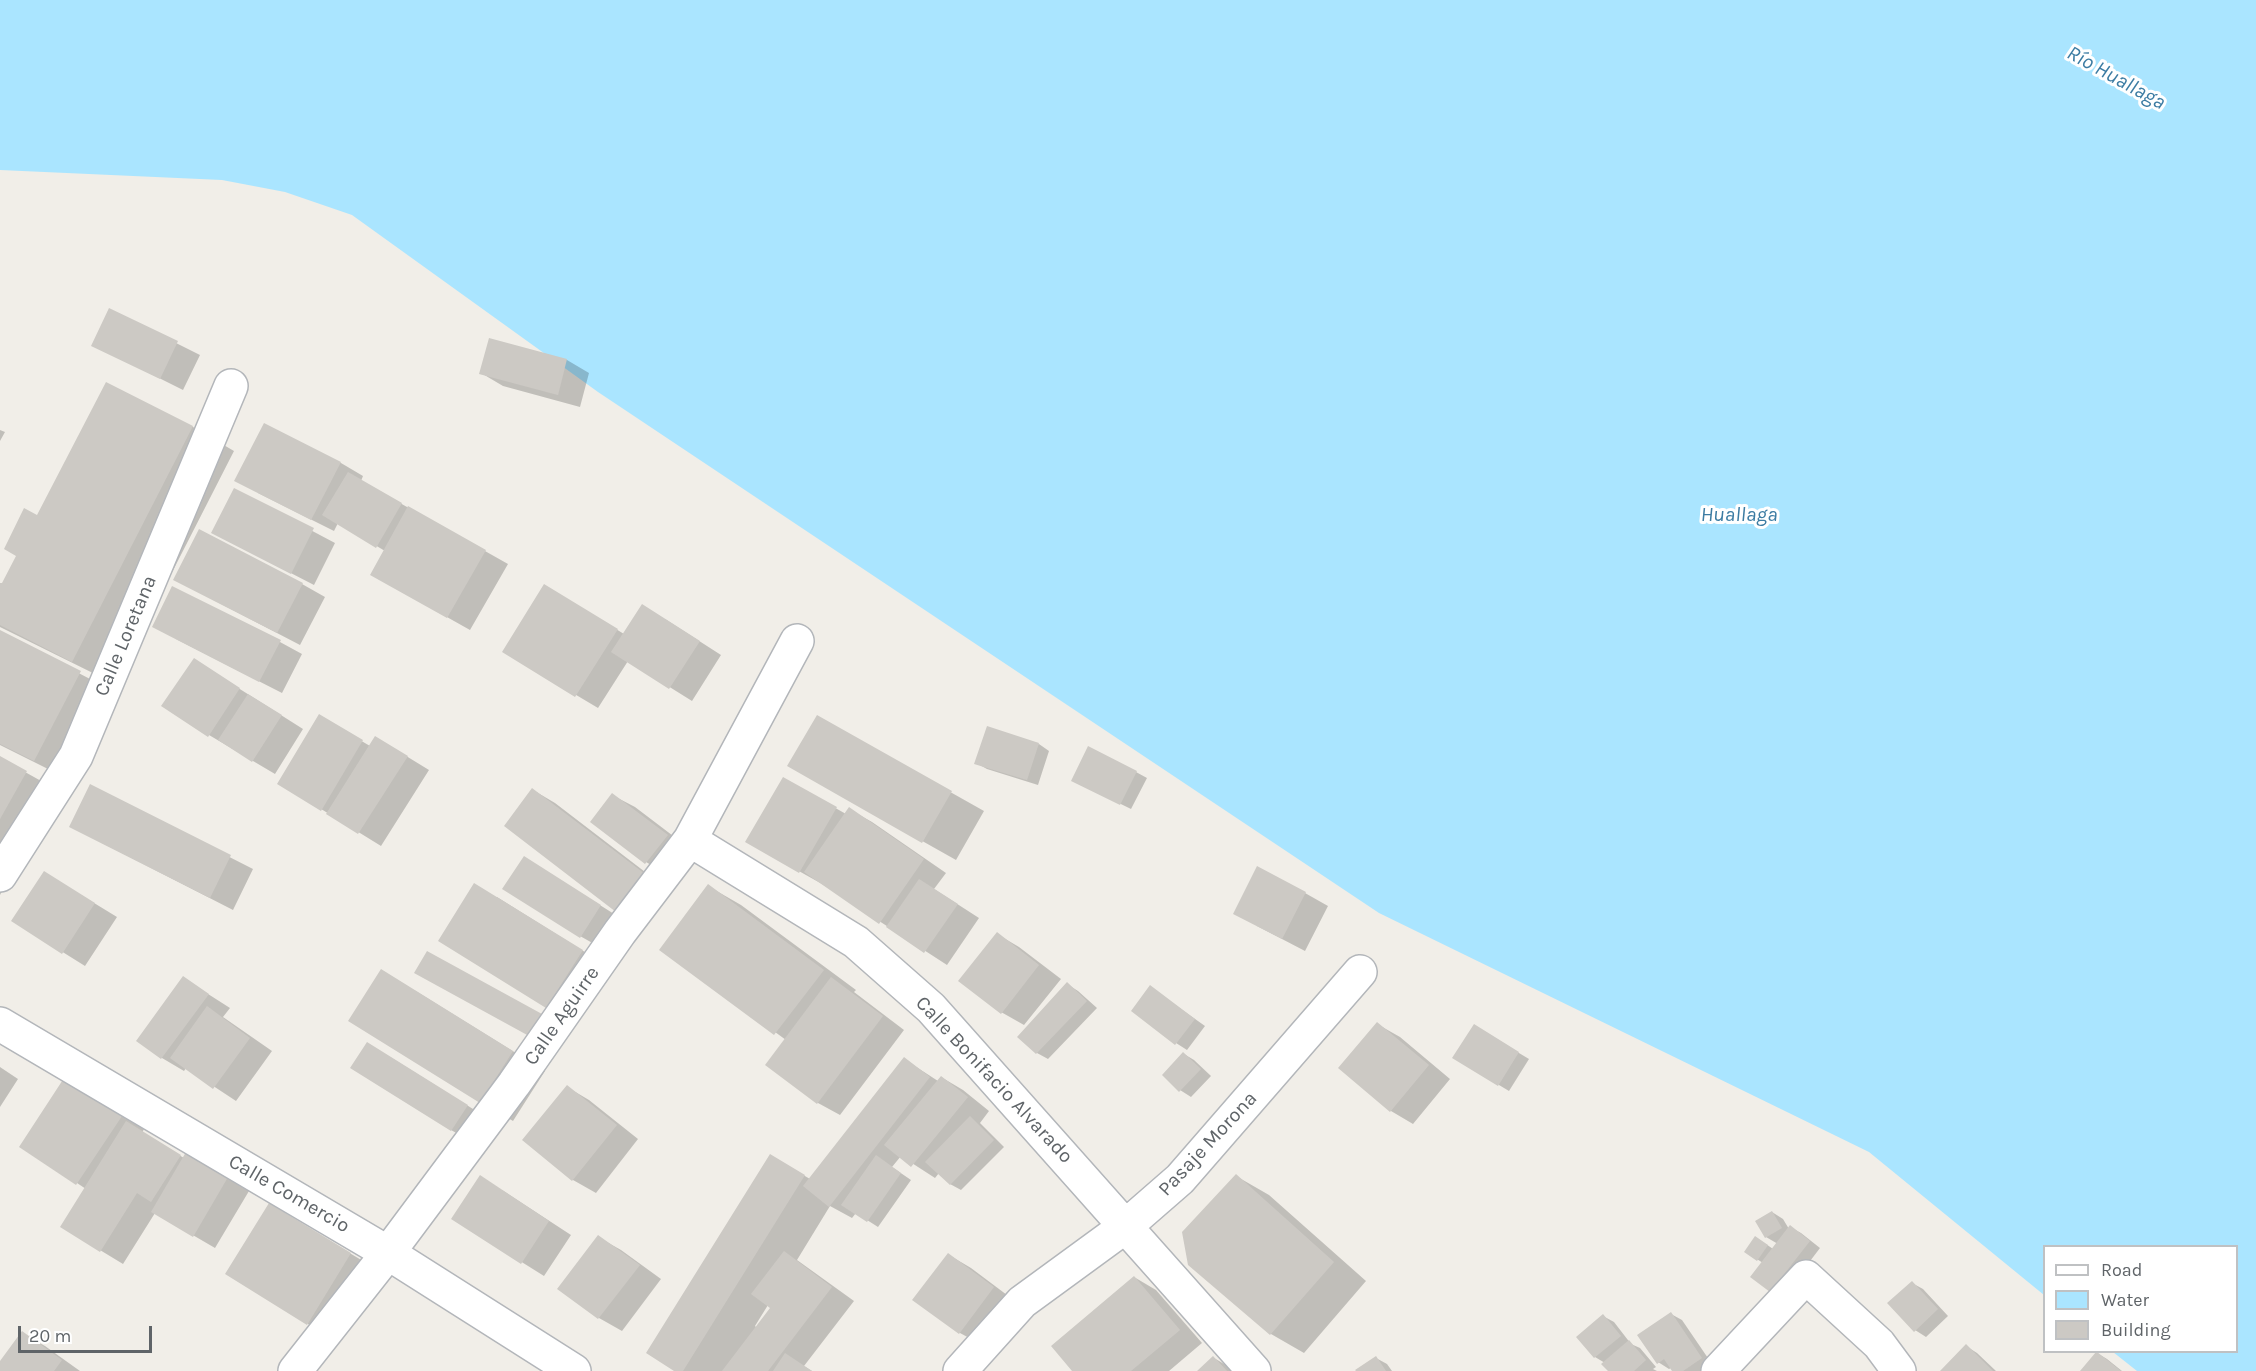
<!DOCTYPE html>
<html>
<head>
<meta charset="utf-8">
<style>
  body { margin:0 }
  #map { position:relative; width:2256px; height:1371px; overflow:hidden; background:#f1eee8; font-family:Karla,sans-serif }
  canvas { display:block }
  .legend { position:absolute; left:2043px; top:1245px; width:195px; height:108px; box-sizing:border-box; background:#fff; border:2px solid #bfc1c3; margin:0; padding:8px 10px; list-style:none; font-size:18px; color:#5f6468 }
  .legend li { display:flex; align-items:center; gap:12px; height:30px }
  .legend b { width:30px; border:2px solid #bfc1c3 }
  .scale { position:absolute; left:18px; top:1326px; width:134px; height:27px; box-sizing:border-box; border:3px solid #5f6468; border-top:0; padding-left:8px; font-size:18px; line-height:21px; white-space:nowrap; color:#5f6468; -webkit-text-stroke:4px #fff; paint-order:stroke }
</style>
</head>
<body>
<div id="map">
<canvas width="2256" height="1371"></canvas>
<ul class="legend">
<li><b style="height:8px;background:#fff"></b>Road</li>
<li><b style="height:16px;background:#aae5ff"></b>Water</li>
<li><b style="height:16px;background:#ccc9c4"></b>Building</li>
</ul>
<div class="scale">20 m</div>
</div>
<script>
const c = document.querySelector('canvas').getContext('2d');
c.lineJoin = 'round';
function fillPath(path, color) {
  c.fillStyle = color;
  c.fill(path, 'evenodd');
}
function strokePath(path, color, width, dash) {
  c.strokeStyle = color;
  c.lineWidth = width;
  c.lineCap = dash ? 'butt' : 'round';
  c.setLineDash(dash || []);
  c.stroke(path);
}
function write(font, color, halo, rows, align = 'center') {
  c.font = font + ' Karla,sans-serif';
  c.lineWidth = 6;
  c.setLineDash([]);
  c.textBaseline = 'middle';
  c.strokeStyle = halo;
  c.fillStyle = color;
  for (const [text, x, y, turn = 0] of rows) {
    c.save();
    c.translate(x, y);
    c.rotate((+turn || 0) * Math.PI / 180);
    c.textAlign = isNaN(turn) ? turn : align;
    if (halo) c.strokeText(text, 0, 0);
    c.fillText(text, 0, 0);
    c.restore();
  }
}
fillPath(new Path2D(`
  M0,0H2256V1371H2137L2113,1352H2236V1246H2044V1295L1869,1152L1379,913L598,392L352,215L285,192L222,180L0,170Z`), '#aae5ff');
fillPath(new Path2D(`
  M110,310L200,355L183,390L93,345Z
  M490,340L567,360L589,373L580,407L503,386L481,373Z
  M107,384L193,427L234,451L115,684L0,627V584L3,586Z
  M265,425L341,463L363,476L361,481L508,564L470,630L372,575L385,551L338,523L334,531L258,493Z
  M0,430L5,432L0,441Z
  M235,490L335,543L314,585L213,533Z
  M175,580L302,584L325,597L300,645Z
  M567,599L624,634L665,619L721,655L692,701L628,661L598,708L504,652Z
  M0,632L113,691L68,779L0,745Z
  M176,639L280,642L302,654L282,693Z
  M194,660L303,729L275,774L209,735Z
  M319,716L370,746L398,751L429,770L381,846L279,783Z
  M817,717L984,811L956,860L789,766Z
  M1039,744L1049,751L1038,785L987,769L976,763Z
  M0,758L59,791L0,895Z
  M1136,772L1147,778L1131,809L1084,786Z
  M784,779L846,814L849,809L872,822L946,873L934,889L979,918L947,965L822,884L747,842Z
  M90,786L253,869L233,910L71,827Z
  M533,790L555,803L666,888L639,924Z
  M612,795L635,807L689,848L668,875L646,862Z
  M546,871L622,919L603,949L580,936Z
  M45,873L117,917L85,966L13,921Z
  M708,886L741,905L856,990L854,992L904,1030L840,1115L818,1103L767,1065L786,1040L661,949Z
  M1305,893L1328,906L1305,951L1257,926Z
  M497,897L604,964L569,1019L440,940Z
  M997,934L1019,947L1061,979L1024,1025L1001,1012Z
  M183,978L230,1008L223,1017L272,1051L236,1101L186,1068L184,1071L162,1058L139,1041Z
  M1067,984L1078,991L1097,1008L1048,1059L1037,1053L1019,1037Z
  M1150,987L1205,1026L1187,1050L1176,1043Z
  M414,990L545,1071L513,1121L481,1102Z
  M1377,1024L1400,1037L1450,1079L1413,1124L1391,1111Z
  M1474,1026L1529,1059L1509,1091L1499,1085Z
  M1184,1054L1194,1060L1211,1076L1191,1097L1180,1090Z
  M390,1057L489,1119L474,1143L451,1130Z
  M904,1059L938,1081L941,1077L963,1090L989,1111L980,1123L1004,1147L961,1190L950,1184L939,1173L935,1178L901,1156L892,1167L911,1180L878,1227L856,1213L852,1218L830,1206L797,1260L854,1301L804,1366L812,1371H677L771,1156L810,1179ZM768,1305L772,1308L757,1328L755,1326Z
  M0,1067L18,1079L0,1107Z
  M67,1077L145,1127L142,1133L184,1158L187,1155L249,1191L215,1248L155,1213L123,1264L62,1227L86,1189L77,1183Z
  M567,1087L589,1100L638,1139L596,1193L573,1180L524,1140Z
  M1236,1176L1269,1195L1366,1281L1304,1353L1271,1334L1189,1264Z
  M502,1190L571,1235L544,1276L453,1219Z
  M1772,1212L1783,1219L1789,1229L1790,1227L1801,1233L1820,1248L1782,1298L1771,1291L1763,1263L1746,1252L1766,1244L1773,1249L1778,1244L1766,1237Z
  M291,1218L373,1267L330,1336L308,1324Z
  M598,1237L621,1250L661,1279L622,1331L599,1318L559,1288Z
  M949,1255L971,1268L1015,1301L982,1345L960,1333Z
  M1134,1277L1156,1290L1202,1343L1169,1371H1074Z
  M1912,1283L1923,1289L1948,1316L1926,1337L1915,1330Z
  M1671,1314L1682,1320L1712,1364L1702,1371H1674L1671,1368L1669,1369L1658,1362Z
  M1603,1316L1614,1322L1631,1344L1640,1348L1656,1367L1653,1369L1657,1371H1610L1605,1363L1595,1357L1578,1337Z
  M22,1333L45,1346L80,1371H0V1364Z
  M1966,1346L1977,1353L1996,1371H1944Z
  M2097,1353L2107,1359L2122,1371H2082Z
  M1214,1358L1236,1371H1199Z
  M1376,1358L1387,1364L1392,1371H1358Z`), '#0003');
fillPath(new Path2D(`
  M109,308L178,341L160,379L91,346Z
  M489,338L567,359L558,395L479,374Z
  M106,382L193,426L72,662L0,625V583H2L16,556L4,549L24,508L37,515Z
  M264,423L341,462L311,520L234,481Z
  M348,472L402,503L376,548L322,515Z
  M234,488L314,528L291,574L211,533Z
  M408,506L486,550L447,618L370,575Z
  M199,529L303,583L277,633L173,580Z
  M544,584L618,629L575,697L502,652Z
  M172,586L281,640L259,682L152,627Z
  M642,604L700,641L669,689L611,652Z
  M0,630L81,671L34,761L0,744Z
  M194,658L240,688L208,737L161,706Z
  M248,694L282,715L252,762L218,740Z
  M319,714L363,740L321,811L277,784Z
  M817,715L952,791L922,843L787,766Z
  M987,726L1039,743L1027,780L974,764Z
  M375,736L408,756L358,834L326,814Z
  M1088,746L1137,771L1120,805L1071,781Z
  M0,756L27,771L0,819Z
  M783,777L837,807L799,873L745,842Z
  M90,784L231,855L210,898L69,827Z
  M532,788L645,874L616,912L504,826Z
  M612,793L668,835L645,864L590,822Z
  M849,807L924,859L879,924L804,872Z
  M524,856L601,905L580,938L502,889Z
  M1257,866L1306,892L1282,939L1233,914Z
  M44,871L95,903L62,954L11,921Z
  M919,879L958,904L924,953L886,927Z
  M474,883L583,950L546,1008L438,941Z
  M708,884L824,970L774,1035L659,950Z
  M997,932L1039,965L1001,1014L958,981Z
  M427,951L542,1014L529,1036L414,973Z
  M381,969L513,1051L480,1103L348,1021Z
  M183,976L209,994L161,1059L136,1041Z
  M831,977L883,1016L817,1104L765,1065Z
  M1067,982L1087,1001L1036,1054L1017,1037Z
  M1150,985L1195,1019L1175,1045L1131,1011Z
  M207,1006L250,1038L213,1089L170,1058Z
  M1377,1022L1429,1065L1390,1112L1338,1068Z
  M1474,1024L1519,1052L1498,1086L1452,1058Z
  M367,1042L468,1105L451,1131L350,1068Z
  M1183,1052L1201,1069L1179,1092L1162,1075Z
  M904,1057L930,1077L829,1207L803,1186Z
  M66,1075L124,1113L76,1185L19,1147Z
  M941,1076L968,1097L911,1167L884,1145Z
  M567,1085L617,1125L572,1181L522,1140Z
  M970,1116L994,1140L950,1185L925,1162Z
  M126,1121L181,1155L151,1202L137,1193L100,1252L60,1227Z
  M186,1152L228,1177L193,1237L151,1212Z
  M770,1154L805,1175L683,1371H674L646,1353Z
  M876,1155L901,1173L867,1222L841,1205Z
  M1236,1174L1334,1262L1270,1335L1188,1265L1182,1232Z
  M480,1175L549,1221L521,1264L451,1219Z
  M269,1203L351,1253L307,1325L225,1274Z
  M1772,1211L1782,1228L1765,1238L1755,1221Z
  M1790,1225L1810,1241L1770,1292L1750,1277Z
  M598,1235L640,1265L598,1319L557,1289Z
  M1755,1236L1768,1245L1757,1261L1744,1252Z
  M784,1251L832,1287L768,1371H722L770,1308L751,1294Z
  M948,1253L994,1287L959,1334L912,1300Z
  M1134,1276L1180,1330L1131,1371H1072L1051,1346Z
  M1912,1281L1938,1309L1914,1332L1887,1303Z
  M1671,1312L1702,1358L1683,1371H1672L1664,1359L1657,1364L1637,1335Z
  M1603,1314L1621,1336L1594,1358L1576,1337Z
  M22,1331L62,1360L54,1371H0V1361Z
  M1629,1340L1646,1360L1634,1371H1608L1601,1364Z
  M1966,1344L1993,1371H1940Z
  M2096,1352H2097L2121,1371H2080Z
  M785,1353L812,1371H773Z
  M1213,1356L1227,1371H1197Z
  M1376,1356L1386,1371H1356L1355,1370Z`), '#ccc9c4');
const minor = new Path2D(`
  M690,840L856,942L931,1008L1254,1371
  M0,875L76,756L231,386
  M295,1371L388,1253L514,1084L620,932L690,840L797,641
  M960,1371L1022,1302L1126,1226L1180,1179L1360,972
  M1718,1371L1806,1277L1879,1344L1899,1371`);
const tertiary = new Path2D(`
  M0,1024L388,1253L574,1371`);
strokePath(minor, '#b3b6ba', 36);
strokePath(tertiary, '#b3b6ba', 36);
strokePath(minor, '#fff', 33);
strokePath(tertiary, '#fff', 33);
write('20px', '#5f6468', '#fff', [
  ["Calle Loretana",126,636,-67],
  ["Calle Aguirre",562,1016,-55],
  ["Calle Bonifacio Alvarado",994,1080,47],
  ["Pasaje Morona",1208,1144,-47],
  ["Calle Comercio",289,1194,30]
]);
write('italic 21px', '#3c7ca3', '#fff', [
  ["Río Huallaga",2116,78,29],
  ["Huallaga",1739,515]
]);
</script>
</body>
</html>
